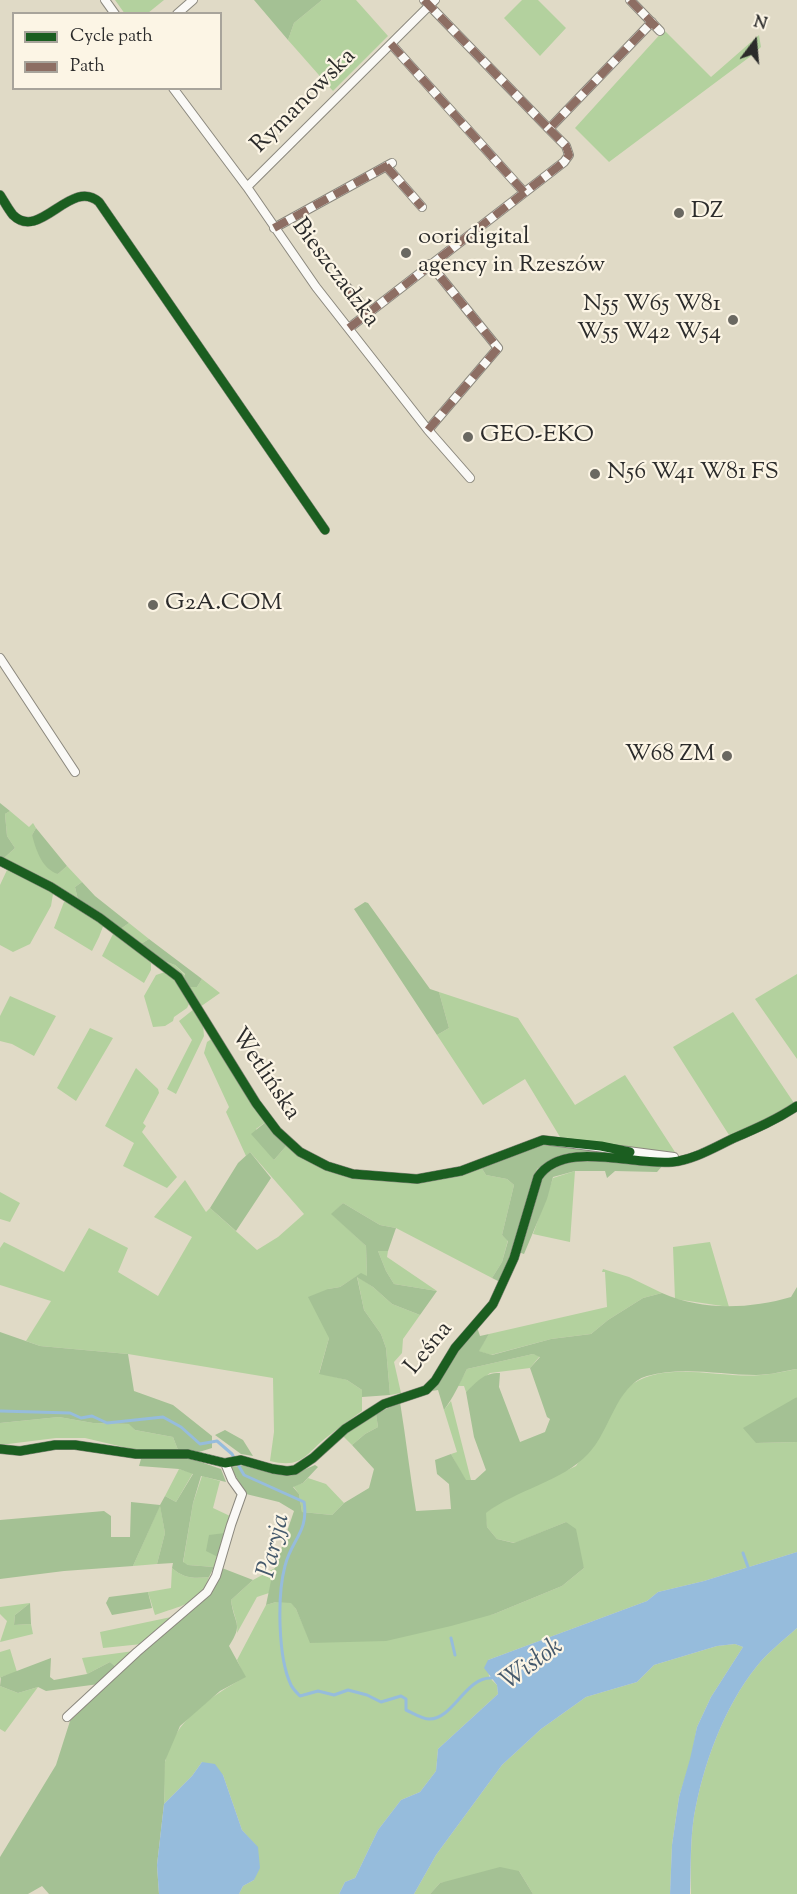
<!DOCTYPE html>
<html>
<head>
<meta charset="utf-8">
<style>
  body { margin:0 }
  #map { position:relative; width:797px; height:1894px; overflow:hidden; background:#e0dac6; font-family:"Sorts Mill Goudy",serif }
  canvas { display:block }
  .legend { position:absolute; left:12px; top:12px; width:210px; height:78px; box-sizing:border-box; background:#fcf5e5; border:2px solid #a8a49b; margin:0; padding:8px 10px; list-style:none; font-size:18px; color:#2b2b2b }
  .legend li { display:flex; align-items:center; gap:12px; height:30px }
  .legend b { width:30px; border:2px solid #a8a49b }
  .north { position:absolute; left:725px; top:12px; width:60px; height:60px; -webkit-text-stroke:4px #fcf5e5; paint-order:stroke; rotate:16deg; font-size:16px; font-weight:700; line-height:24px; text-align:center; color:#2b2b2b }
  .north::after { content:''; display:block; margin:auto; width:21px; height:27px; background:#2b2b2b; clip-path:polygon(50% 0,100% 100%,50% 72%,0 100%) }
</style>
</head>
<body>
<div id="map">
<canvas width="797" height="1894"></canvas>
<ul class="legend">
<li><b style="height:8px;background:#1b5e20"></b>Cycle path</li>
<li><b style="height:8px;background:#8d6e63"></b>Path</li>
</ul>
<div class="north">N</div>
</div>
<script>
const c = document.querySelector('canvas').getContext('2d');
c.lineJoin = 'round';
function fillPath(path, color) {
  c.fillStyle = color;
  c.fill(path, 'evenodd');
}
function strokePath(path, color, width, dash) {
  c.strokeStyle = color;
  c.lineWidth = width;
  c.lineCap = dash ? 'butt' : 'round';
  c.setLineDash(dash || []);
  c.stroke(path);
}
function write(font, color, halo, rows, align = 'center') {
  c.font = font + ' "Sorts Mill Goudy",serif';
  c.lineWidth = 4.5;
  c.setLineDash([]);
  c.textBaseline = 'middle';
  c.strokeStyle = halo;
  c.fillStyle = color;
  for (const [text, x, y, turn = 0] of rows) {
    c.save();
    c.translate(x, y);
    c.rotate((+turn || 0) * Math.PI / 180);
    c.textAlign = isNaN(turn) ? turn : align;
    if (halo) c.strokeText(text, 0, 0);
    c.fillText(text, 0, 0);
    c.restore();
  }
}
fillPath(new Path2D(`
  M115,0H164L148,13L125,14Z
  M322,0H356L388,36L333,91L288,40L294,23Z
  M522,0H538L566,28L540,56L504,18Z
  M664,30L711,77L759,35L761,47L751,56L609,162L575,128Z
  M10,811L29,827L33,823L36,828L32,835L58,874L67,866L82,882L75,887L78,900L40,876L3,859L15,848L7,836L5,814Z
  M7,870L44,887L53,894L51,906L30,944L13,952L0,945V885Z
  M66,901L104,924L99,937L92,951L54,928L64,902Z
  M129,923L149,939L139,945L119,930Z
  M113,934H117L151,963V970L144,983L102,956Z
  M156,958L175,965L197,987L202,979L220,993L200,1007Z
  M165,972L173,977L189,1004L187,1008L174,1017L173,1021L165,1026L153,1027L144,996L156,975Z
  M797,974V1059L755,999Z
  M439,992L518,1018L575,1105L625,1075L675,1152L640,1150L560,1137L525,1079L483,1105L437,1035L449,1028Z
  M10,996L56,1016L34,1056L12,1044L0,1041V1016Z
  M194,1009L203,1025L204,1036L176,1094L167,1089L192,1040L179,1021Z
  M733,1012L794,1103L758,1125L729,1135L673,1047Z
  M90,1028L113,1038L76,1101L57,1088Z
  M213,1038L267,1121L256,1129L274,1160L287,1145L305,1158L384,1179L481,1167L486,1175L507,1179L514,1185L502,1235L508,1240L502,1262L492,1278L396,1228L380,1225L343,1203L332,1214L366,1246L367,1276H357L373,1287L392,1304L420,1315L403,1339L402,1353L394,1362L401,1393L390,1395L386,1348L381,1334L364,1310L357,1276L340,1287L328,1289L329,1338L319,1373L347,1380L362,1390V1411C350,1420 338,1428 327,1437C305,1454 303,1469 270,1461L274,1432L273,1378L128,1354L40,1346L26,1341L51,1301L0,1285V1248L4,1242L64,1272L89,1228L128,1248L118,1272L158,1296L192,1237L154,1217L185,1180L206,1212L210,1208L257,1250L278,1237L304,1214L250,1152L246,1156L226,1112L229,1107L204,1053L207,1042Z
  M136,1068L158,1089L159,1093L143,1123L146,1126L142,1132L177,1177L167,1188L123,1166L134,1143L105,1126Z
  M575,1171L570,1242L533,1234L553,1178Z
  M0,1192L20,1203L10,1222L0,1219Z
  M710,1242L729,1307L675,1299L673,1247Z
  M378,1251H388L387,1257L437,1291L394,1284L386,1271Z
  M603,1269L629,1277L662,1293L643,1298L608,1320L591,1334L551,1339L491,1355L478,1351L489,1334L607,1307L605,1272H602Z
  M533,1354L540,1356L530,1368L490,1373L466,1392L464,1386H458L467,1369Z
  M797,1369V1397L756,1443L797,1442V1552L704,1581L658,1592L647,1601L488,1660L489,1677L497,1685L498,1694L438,1749L436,1771L420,1792L401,1800L378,1830L355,1878L345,1882L339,1894H239L243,1886L254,1880L258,1848L242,1830L223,1775L202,1762L192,1776L164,1804C165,1790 163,1775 165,1762C173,1720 212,1696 245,1677L237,1660L266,1605L276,1602H291L296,1609L311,1643L494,1614L562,1586L584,1568L566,1522L515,1543L497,1539L487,1527L485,1513L502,1501L576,1466L626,1389C661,1358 718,1379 761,1375C773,1374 785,1371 797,1369Z
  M451,1401L471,1480H465L451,1454L457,1452L444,1410Z
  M376,1414L378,1427L365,1434L352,1445L343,1436Z
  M59,1417L93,1423L130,1424L135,1430L173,1437L178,1450L140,1451L85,1438H56L0,1445V1423Z
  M179,1469L193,1473L176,1502L165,1496Z
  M202,1476L220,1481L213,1508L230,1516L214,1567L188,1565L183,1563L193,1503Z
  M308,1478L326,1484L344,1503L332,1515L302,1512L299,1494L293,1486L303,1483Z
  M160,1505L165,1533L157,1564L133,1566Z
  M172,1568C183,1578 194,1579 209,1577C200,1605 179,1606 155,1615L148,1592L171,1588Z
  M275,1568L269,1593L257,1597L237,1633C239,1623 232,1611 231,1600L253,1580Z
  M30,1603L15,1615L14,1625L31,1624L33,1634L0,1642L7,1621L0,1614V1607Z
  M176,1616L142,1644L103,1648L100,1632Z
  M797,1628V1894H691C691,1868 690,1842 694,1816C703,1764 724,1707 757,1666C768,1652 784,1640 797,1628Z
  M735,1644L743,1647L711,1697L697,1727L691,1759L679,1797L672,1845L670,1894H533L519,1871L440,1883L430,1894H414L436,1855L502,1765L541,1729L586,1697L637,1682L654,1665L717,1646Z
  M10,1649L17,1672L1,1677L0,1679V1652Z
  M134,1651L116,1667L110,1662L87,1674L82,1658Z
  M0,1686L18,1693L38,1687L5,1732L0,1729Z`), '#b3d19e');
fillPath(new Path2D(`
  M254,0H322L294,23L288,40Z
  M0,803L10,811L5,814L7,836L15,848L3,859L0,856Z
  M36,828L67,866L58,874C42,869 36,850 32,835Z
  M82,882L95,896L129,923L119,930L78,900L75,887Z
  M365,902L368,903L430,989L439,992L449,1028L437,1035L354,909Z
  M149,939L202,979L197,987H190L184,979L185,974L175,965L156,958L139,945Z
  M267,1121L287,1145L274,1160L251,1134Z
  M540,1145L576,1147L660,1158L555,1159L537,1169L517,1240L500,1282L492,1278L502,1262L508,1241L502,1235L514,1185L507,1179L486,1175L481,1167Z
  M250,1152L271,1178L236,1231L210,1208L238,1163Z
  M574,1160H606L664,1164L657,1172L615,1171L607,1178L605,1171H575L553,1177L547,1199L524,1254L518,1252L540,1179C549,1166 559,1164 574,1160Z
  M343,1203L380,1225L396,1228L388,1251H378L386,1271L394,1284L437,1291L420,1315L392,1304L373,1287L357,1277L364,1310L381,1334L386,1348L390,1395L362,1397V1390L347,1380L319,1374L329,1338L308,1297L328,1289L340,1287L361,1273L367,1276L366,1246L331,1214Z
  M797,1287V1369C784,1371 770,1375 756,1375C720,1375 683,1366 647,1376C616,1385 610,1432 588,1454C563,1481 516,1490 486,1513L487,1527L497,1539L514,1543L566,1522L576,1529L584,1568L562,1586L494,1614L451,1626L386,1641L310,1643L296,1609L291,1603L276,1602L266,1605L272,1576L294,1511L279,1502L246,1494L232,1470V1467L245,1465L290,1476L315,1465L318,1467L303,1483L293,1487L299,1494L302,1512L332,1515L344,1503L369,1488L374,1469L352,1445L365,1434L378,1427L376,1414L400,1402C406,1439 410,1475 416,1511L451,1509L449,1484L437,1474L435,1460L451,1454L466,1480H475L486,1470L474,1437L466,1392C478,1381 483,1373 500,1373L499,1387L520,1442L545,1432L550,1419L547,1417L530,1368L540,1357L533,1354L467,1369C460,1383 453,1398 444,1410L438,1390L432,1391L454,1354L477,1327L480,1336L489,1334L479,1351L492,1355L551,1339L591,1334L608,1320L643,1298L662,1293C702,1311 750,1309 791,1297Z
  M0,1332L40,1346L128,1354L134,1391L173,1405L212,1436V1448L199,1452L178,1450L173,1437L135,1430L129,1424L93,1423L59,1417L0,1423Z
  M797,1397V1442L756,1443L743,1428Z
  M225,1430L243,1440L253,1456L241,1454L215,1435Z
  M189,1458L221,1469L226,1482L201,1476L193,1503L183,1562L188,1565L214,1567L209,1577C194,1579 183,1578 172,1568L173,1563L157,1564L165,1533L160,1506L133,1566L64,1571L0,1579V1520L104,1511L111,1516V1537H130L131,1502L160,1505L165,1496L176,1502L193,1474L179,1469L139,1466L141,1459Z
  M225,1533L218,1557L206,1551L209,1535Z
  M222,1568L253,1580L231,1600C234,1625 244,1623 229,1646L246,1677L220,1691L180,1726L165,1761L164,1804L157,1865L159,1894H49L42,1886L28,1894H0V1857L56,1765L70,1721L149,1644L204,1599Z
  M148,1592L152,1608L112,1615L106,1603L109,1597Z
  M30,1603L31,1624L14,1625L15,1615Z
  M51,1658L50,1677L54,1680L87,1674L110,1662L116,1667L99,1684L46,1691L38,1687L18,1693L0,1686L1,1677Z
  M500,1867L519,1871L533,1894H430L440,1883Z`), '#a4c194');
fillPath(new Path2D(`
  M797,1552V1628C784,1640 768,1652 757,1666C724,1707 703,1764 694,1816C690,1842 691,1868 690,1894H670L672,1845L679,1797L690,1759L697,1727L711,1697L743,1647L735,1644L717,1646L654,1665L637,1682L586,1697L541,1729L502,1765L436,1855L414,1894H339L345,1882L355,1878L378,1830L401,1800L420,1792L436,1771L438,1749L498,1694L497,1685L484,1668L488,1660L647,1601L658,1592L704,1581Z
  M202,1762L215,1764L223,1775L242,1830L258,1847L260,1868L254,1880L243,1886L239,1894H159L157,1865L164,1804L192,1776Z`), '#96bcdc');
strokePath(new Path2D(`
  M0,1411L70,1413L81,1418L92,1416L107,1423L163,1417L181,1427L200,1444L217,1441L232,1454L244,1475L304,1502C309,1532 291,1540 285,1566C277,1596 278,1658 291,1685C293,1689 297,1693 300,1696L318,1691L334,1695L348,1690L367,1695L381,1702L401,1696L406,1699V1710C413,1713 422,1719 429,1719C453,1720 466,1676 492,1678
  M743,1553L748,1567
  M451,1638L455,1655`), '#96bcdc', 3);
const minor = new Path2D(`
  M105,0L115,14
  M424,0L549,129L652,22
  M630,0L660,31
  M177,14L193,0
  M391,44L524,192
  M173,88L247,187L316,287L428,430L470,478
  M386,166L422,207
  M247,187L435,0
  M0,195C4,201 8,209 13,215C40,242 71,177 99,202L325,530
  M274,228L392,163
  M347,287L369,313
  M349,328L564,162L569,155L566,146L549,129
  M428,430L498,348L430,264
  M0,658L75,772
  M0,861L51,887L100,918L178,977L256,1103L277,1131L300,1152L327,1166L353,1174L417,1179L461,1171L543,1140L674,1157
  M0,1449L20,1451L55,1445H75L136,1454H188L225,1463L241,1460L273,1469L287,1471L295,1470L313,1458L345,1429L384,1404L426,1390L435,1381L455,1348L493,1304L514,1258L538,1177C563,1139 634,1166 672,1162C693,1160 713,1148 732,1139C755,1129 776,1120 797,1106
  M67,1717L137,1652L207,1592L216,1576L231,1525L242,1494L232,1480L225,1463`);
strokePath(minor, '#8b887e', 10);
strokePath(minor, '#faf9f6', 8);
strokePath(new Path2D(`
  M424,0L549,129L652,22
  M630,0L660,31
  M391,44L524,192
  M386,166L422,207
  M274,228L392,163
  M347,287L369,313
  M349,328L564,162L569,155L566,146L549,129
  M428,430L498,348L430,264`), '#8d6e63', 8, [15, 8]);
strokePath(new Path2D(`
  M0,195C4,201 8,209 13,215C40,242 71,177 99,202L325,530
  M0,861L51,887L100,918L178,977L256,1103L277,1131L300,1152L327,1166L353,1174L417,1179L461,1171L543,1140L601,1146L630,1152
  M0,1449L20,1451L55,1445H75L136,1454H188L225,1463L241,1460L273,1469L287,1471L295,1470L313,1458L345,1429L384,1404L426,1390L435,1381L455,1348L493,1304L514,1258L538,1177C563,1139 634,1166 672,1162C693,1160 713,1148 732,1139C755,1129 776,1120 797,1106`), '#1b5e20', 9);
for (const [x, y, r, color] of [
  [679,213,6,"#6a6861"],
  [406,253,6,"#6a6861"],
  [733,320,6,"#6a6861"],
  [468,437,6,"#6a6861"],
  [595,474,6,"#6a6861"],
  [153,605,6,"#6a6861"],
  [727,756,6,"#6a6861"]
]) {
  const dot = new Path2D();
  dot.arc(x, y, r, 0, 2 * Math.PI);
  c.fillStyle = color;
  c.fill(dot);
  strokePath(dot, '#fcf5e5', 2);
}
write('24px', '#2b2b2b', '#fcf5e5', [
  ["Rymanowska",305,102,-45],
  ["Bieszczadzka",334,274,53],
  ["Wetlińska",264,1075,56],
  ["Leśna",430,1349,-51]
]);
write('24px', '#2b2b2b', '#fcf5e5', [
  ["DZ",691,213],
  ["oori digital",418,239],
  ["agency in Rzeszów",418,267],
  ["N55 W65 W81",721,306,"right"],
  ["W55 W42 W54",721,334,"right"],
  ["GEO-EKO",480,437],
  ["N56 W41 W81 FS",607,474],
  ["G2A.COM",165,605],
  ["W68 ZM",715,756,"right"]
], 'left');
write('italic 26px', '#45596c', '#fcf5e5', [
  ["Paryja",276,1546,-76],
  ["Wisłok",533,1666,-36]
]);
</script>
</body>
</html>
